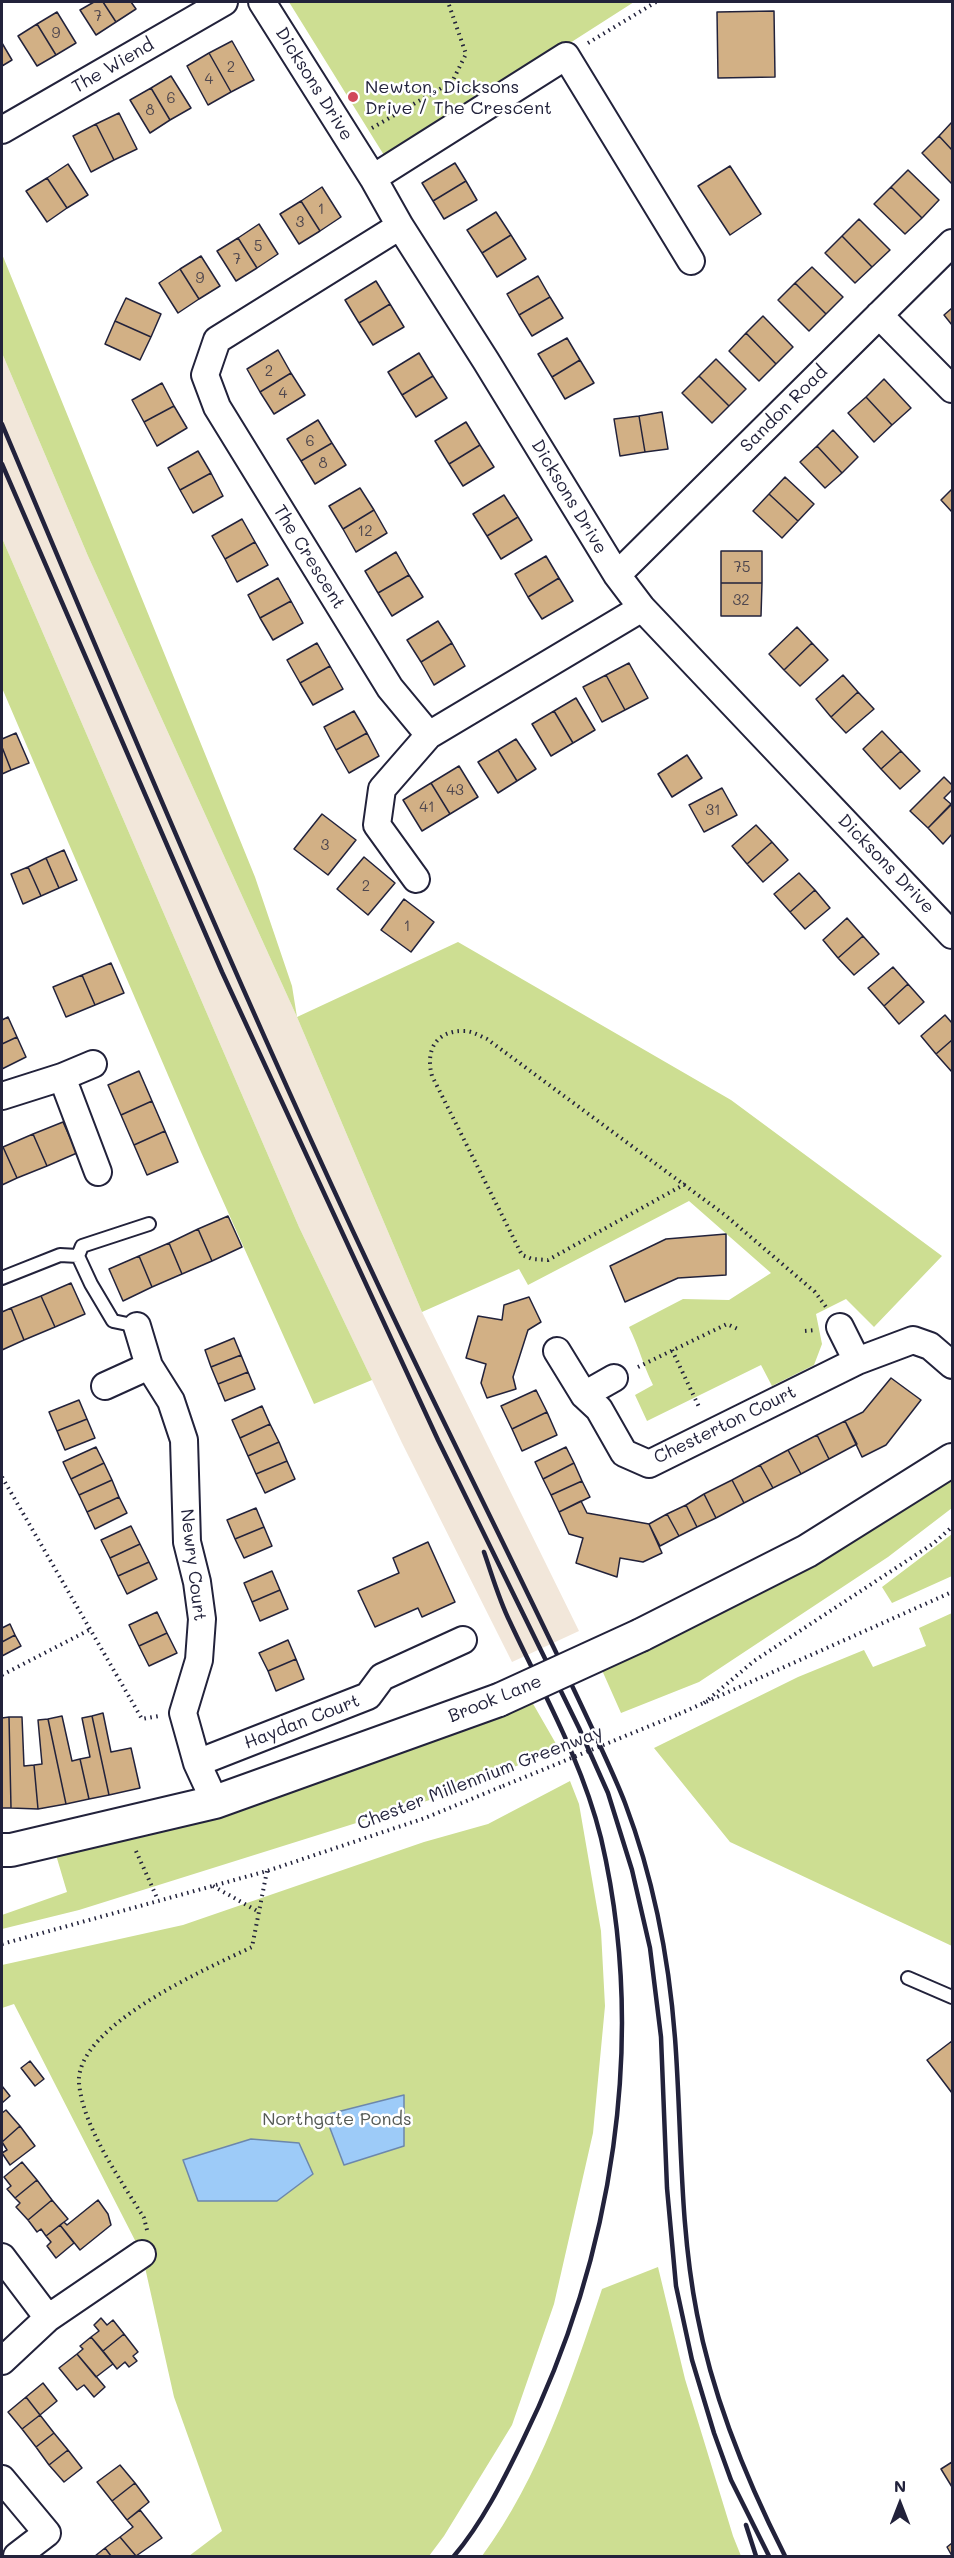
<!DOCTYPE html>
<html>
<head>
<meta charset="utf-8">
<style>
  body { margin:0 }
  #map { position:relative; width:954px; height:2558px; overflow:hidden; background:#fff; font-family:Mali,sans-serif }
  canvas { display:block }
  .frame { position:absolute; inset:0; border:3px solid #22223b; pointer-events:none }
  .north { position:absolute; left:870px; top:2474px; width:60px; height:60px; -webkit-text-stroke:4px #fff; paint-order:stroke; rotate:0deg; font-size:16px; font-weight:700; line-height:24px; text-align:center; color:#22223b }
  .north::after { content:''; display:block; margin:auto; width:21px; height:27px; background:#22223b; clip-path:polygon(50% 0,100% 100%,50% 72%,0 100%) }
</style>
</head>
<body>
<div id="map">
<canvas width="954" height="2558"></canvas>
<div class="frame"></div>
<div class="north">N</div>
</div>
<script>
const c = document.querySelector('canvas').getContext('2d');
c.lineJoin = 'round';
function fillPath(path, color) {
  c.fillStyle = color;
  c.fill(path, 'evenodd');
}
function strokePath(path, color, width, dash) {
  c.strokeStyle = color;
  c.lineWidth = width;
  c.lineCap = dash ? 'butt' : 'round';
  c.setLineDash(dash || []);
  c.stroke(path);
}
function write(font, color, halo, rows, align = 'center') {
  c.font = font + ' Mali,sans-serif';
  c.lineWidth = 5;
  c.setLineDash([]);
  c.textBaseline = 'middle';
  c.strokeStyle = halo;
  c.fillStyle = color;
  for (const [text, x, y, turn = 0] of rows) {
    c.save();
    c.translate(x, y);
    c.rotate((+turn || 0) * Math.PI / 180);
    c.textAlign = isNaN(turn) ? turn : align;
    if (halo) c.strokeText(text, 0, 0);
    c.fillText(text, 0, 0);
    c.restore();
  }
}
fillPath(new Path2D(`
  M2,353L88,556L297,1017L422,1312L579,1631L512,1662L402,1443L299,1227L2,538Z`), '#f2e7da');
fillPath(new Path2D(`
  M289,2H634L387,160Z
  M2,254L255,877L292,986L297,1017L458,942L731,1100L942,1256L874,1327L846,1299L816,1314L822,1344L814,1365L772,1386L761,1365L647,1421L635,1395L653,1385C643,1365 639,1347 629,1327L683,1299L729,1300L771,1273L689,1201L528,1285L519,1269L422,1312L297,1017L88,556L2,353Z
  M2,538L299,1227L372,1380L314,1404L201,1152L2,688Z
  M952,1469V1508L888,1557L699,1682L621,1713L601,1668Z
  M952,1534V1576L892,1603L882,1587Z
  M952,1613V1946L730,1842L654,1748L798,1677L864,1650L873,1667L926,1646L919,1628Z
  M532,1702L559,1749L436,1798L79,1910L2,1929V1915L67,1892L56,1855Z
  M570,1781L579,1804L601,1931L605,2006L593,2133L554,2304L512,2425L444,2536L429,2556H189L222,2531L174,2397L142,2254L14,2004L2,2008V1965L183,1925L424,1842L488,1824Z
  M658,2267L685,2379L733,2536L741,2556H482C540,2477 571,2382 602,2289Z`), '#cdde92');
const water = new Path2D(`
  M404,2095V2146L344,2165L325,2115Z
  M251,2139L299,2143L313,2174L277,2201H198L183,2160Z`);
fillPath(water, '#9dcbf8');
strokePath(water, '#6c87ac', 1.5);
const building = new Path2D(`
  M94,2H103L116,22L96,35L80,10Z
  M103,2H131L136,9L116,22Z
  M774,11L775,77L718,78L717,12Z
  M57,12L76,43L56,55L37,24Z
  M37,24L56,55L37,66L18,36Z
  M232,41L254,80L231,92L209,53Z
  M2,43L12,60L2,66Z
  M209,53L231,92L208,105L187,66Z
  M171,76L191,108L170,120L151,88Z
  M151,88L170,120L150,133L130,100Z
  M119,113L137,149L114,160L96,124Z
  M952,122V150L939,136Z
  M96,124L114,160L91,172L73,136Z
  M939,136L952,150V184L922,153Z
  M455,163L466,181L433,201L422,183Z
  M68,164L88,195L67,208L47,178Z
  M730,166L761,214L730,235L698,186Z
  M908,170L939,200L922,218L891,187Z
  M47,178L67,208L47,222L26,191Z
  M466,181L477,200L444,219L433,201Z
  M322,187L341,217L320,231L301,201Z
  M891,187L922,218L905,234L874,204Z
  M301,201L320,231L299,244L280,214Z
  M496,212L511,235L482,253L467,230Z
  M859,219L890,250L872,267L842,236Z
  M259,224L278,254L257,268L238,238Z
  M511,235L526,259L497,277L482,253Z
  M842,236L872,267L855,283L825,253Z
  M238,238L257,268L236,281L217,251Z
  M201,256L220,286L199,299L180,269Z
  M812,267L843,297L826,314L795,283Z
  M180,269L199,299L178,313L159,283Z
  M538,276L550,297L519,315L507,294Z
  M376,281L390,304L359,323L345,300Z
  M795,283L826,314L809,331L778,300Z
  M550,297L563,318L532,336L519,315Z
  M126,298L161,314L151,337L115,321Z
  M390,304L404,327L373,345L359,323Z
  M952,308V325L944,315Z
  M763,316L793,347L776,364L746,333Z
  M115,321L151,337L140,360L105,344Z
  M746,333L776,364L759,381L729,351Z
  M567,338L580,360L552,377L538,354Z
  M278,350L291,373L260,392L247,369Z
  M419,353L433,376L402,395L388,372Z
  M716,359L746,389L729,406L699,376Z
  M580,360L594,383L565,399L552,377Z
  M291,373L305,395L274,414L260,392Z
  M433,376L447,398L416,417L402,395Z
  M699,376L729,406L712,423L682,393Z
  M884,379L911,408L892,425L866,397Z
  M162,383L174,406L144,422L132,400Z
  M866,397L892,425L874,442L848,413Z
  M174,406L187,428L157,446L144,422Z
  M662,412L668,449L645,452L639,416Z
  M639,416L645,452L620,456L614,419Z
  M318,420L332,443L301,461L287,439Z
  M466,422L480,445L449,464L435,441Z
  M833,430L858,457L842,473L817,446Z
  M332,443L346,465L315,484L301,461Z
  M480,445L494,467L463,486L449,464Z
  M817,446L842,473L825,488L800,462Z
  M198,451L211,473L180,490L168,468Z
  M211,473L223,496L193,513L180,490Z
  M785,477L814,504L798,521L769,494Z
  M360,488L374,510L343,529L329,506Z
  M952,489V512L941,500Z
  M769,494L798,521L782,538L753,511Z
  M504,495L518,517L487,536L473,514Z
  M374,510L387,533L356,552L343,529Z
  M518,517L532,540L501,559L487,536Z
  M242,519L255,542L225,559L212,536Z
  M255,542L268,565L237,582L225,559Z
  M721,551H762V583H721Z
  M396,552L409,575L378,593L365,571Z
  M546,556L559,578L528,597L515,574Z
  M409,575L423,597L392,616L378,593Z
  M278,578L291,601L260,618L248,595Z
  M559,578L573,601L542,619L528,597Z
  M721,583H762L761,616H721Z
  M291,601L303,623L273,640L260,618Z
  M438,621L452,643L421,662L407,640Z
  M797,627L812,643L784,670L769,654Z
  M317,643L330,666L300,683L287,660Z
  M452,643L465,666L434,685L421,662Z
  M812,643L828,660L800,686L784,670Z
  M629,663L648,698L625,710L606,675Z
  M330,666L343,689L313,705L300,683Z
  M606,675L625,710L602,722L583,687Z
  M843,675L858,692L831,717L816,699Z
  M858,692L874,709L846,733L831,717Z
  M576,698L595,730L573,743L554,711Z
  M354,711L367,733L336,750L324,727Z
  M554,711L573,743L551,756L532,724Z
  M882,731L901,751L881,769L863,749Z
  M16,733L29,763L11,770L2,747V739Z
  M367,733L379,756L349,773L336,750Z
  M516,739L536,769L517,781L498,750Z
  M2,747L11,770L2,774Z
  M498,750L517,781L498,793L478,762Z
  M901,751L920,771L900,789L881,769Z
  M687,755L702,778L672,797L658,774Z
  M459,766L478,797L450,814L431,783Z
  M944,777L952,785V790L944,798L951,804L928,828L910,811Z
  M431,783L450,814L422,831L403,800Z
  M722,788L737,815L704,832L689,805Z
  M952,804V834L943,844L928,828Z
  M322,814L356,840L328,875L294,849Z
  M756,825L772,842L747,864L732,846Z
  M772,842L788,860L763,882L747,864Z
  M64,850L77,880L59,888L46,858Z
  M364,857L395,883L368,915L337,889Z
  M46,858L59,888L41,896L28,867Z
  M28,867L41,896L23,904L11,874Z
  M799,873L815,890L790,912L774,894Z
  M815,890L830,908L805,929L790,912Z
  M404,899L434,922L411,952L381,930Z
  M847,918L863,936L838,958L823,940Z
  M863,936L879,954L854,975L838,958Z
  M111,963L124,993L95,1005L82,975Z
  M893,967L908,984L884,1006L868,988Z
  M82,975L95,1005L66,1017L53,987Z
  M908,984L924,1002L899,1024L884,1006Z
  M945,1015L952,1023V1040L936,1054L921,1036Z
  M8,1017L17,1037L2,1044V1020Z
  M17,1037L26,1057L2,1069V1044Z
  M952,1040V1072L936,1054Z
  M139,1071L152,1101L121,1115L108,1085Z
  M152,1101L165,1131L134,1145L121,1115Z
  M63,1122L77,1153L47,1166L33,1134Z
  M165,1131L178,1162L147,1175L134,1145Z
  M33,1134L47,1166L17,1178L3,1147Z
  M3,1147L17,1178L2,1185V1148Z
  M228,1216L242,1247L212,1261L198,1229Z
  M198,1229L212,1261L182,1274L169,1243Z
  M726,1234V1275L678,1278L625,1302L610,1266L666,1239Z
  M169,1243L182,1274L152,1287L139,1256Z
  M139,1256L152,1287L123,1301L109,1269Z
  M71,1283L85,1314L55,1327L41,1296Z
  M41,1296L55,1327L24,1340L11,1308Z
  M529,1297L541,1322L528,1330L513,1377L516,1389L487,1398L481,1383L486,1364L466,1358L478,1316L502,1320L504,1305Z
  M11,1308L24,1340L2,1350V1312Z
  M234,1338L241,1355L211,1367L205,1350Z
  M241,1355L248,1372L218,1384L211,1367Z
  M248,1372L255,1389L225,1401L218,1384Z
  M891,1378L921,1400L886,1445L862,1457L845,1421L863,1412Z
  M536,1390L547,1412L512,1429L501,1406Z
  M79,1400L87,1419L57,1431L49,1412Z
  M262,1406L270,1424L240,1438L232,1420Z
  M547,1412L557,1435L522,1451L512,1429Z
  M87,1419L95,1438L65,1450L57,1431Z
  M845,1421L857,1444L829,1459L817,1435Z
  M270,1424L279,1442L248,1456L240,1438Z
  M817,1435L829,1459L801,1474L788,1450Z
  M279,1442L287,1461L256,1474L248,1456Z
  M96,1447L104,1463L71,1479L63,1462Z
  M566,1447L574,1463L543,1479L535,1462Z
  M788,1450L801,1474L773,1488L760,1465Z
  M287,1461L295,1479L265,1493L256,1474Z
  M104,1463L112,1480L79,1495L71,1479Z
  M574,1463L582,1481L551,1495L543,1479Z
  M760,1465L773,1488L744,1503L732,1480Z
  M112,1480L119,1497L87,1512L79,1495Z
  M732,1480L744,1503L716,1518L704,1494Z
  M582,1481L590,1497L559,1512L551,1495Z
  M704,1494L716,1518L697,1527L686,1505Z
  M119,1497L127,1513L95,1529L87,1512Z
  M581,1501L587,1513L649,1524L662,1553L643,1562L620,1558L617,1577L576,1563L583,1538L569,1534L559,1512Z
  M686,1505L697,1527L679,1536L667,1514Z
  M256,1508L264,1527L235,1539L227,1520Z
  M667,1514L679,1536L660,1546L649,1524Z
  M131,1526L140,1544L110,1558L101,1540Z
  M264,1527L272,1546L244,1558L235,1539Z
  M428,1542L455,1602L422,1617L418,1608L375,1627L358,1591L399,1573L393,1558Z
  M140,1544L149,1562L118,1576L110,1558Z
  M149,1562L157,1579L127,1594L118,1576Z
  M272,1571L280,1590L252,1602L244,1583Z
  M280,1590L288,1609L260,1621L252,1602Z
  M157,1612L167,1633L139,1646L129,1625Z
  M10,1624L15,1635L2,1642V1628Z
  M167,1633L177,1653L149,1666L139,1646Z
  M15,1635L21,1646L2,1656V1642Z
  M288,1640L296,1659L268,1671L259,1653Z
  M296,1659L304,1679L276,1691L268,1671Z
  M103,1713L111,1752L131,1748L140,1788L109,1795L92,1716Z
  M62,1716L72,1761L80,1759L89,1799L66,1804L48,1719Z
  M92,1716L109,1795L89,1799L80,1759L90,1757L82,1718Z
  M9,1717H22L24,1766L34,1765L38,1809L11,1808Z
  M9,1717L11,1808H2V1718Z
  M48,1719L66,1804L38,1809L34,1765L42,1764L38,1720Z
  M952,2041V2093L927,2060Z
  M30,2061L44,2079L35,2086L21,2068Z
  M2,2086L10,2096L2,2103Z
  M6,2110L20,2126L2,2142V2113Z
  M20,2126L35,2146L10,2165L2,2153L7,2150L2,2142Z
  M22,2162L37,2180L15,2198L7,2189L11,2186L4,2177Z
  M37,2180L52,2200L28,2220L16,2207L20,2203L15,2198Z
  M52,2200L68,2219L46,2236L41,2229L37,2232L28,2220Z
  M98,2200L108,2214L111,2225L80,2250L60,2225L64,2222L67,2225Z
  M60,2225L74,2243L56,2258L47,2246L51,2242L46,2236Z
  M101,2318L107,2325L113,2320L124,2334L103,2351L91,2337L99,2331L94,2325Z
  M124,2334L138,2352L133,2356L137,2361L129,2367L125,2362L117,2369L103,2351Z
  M91,2337L113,2364L96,2377L77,2354L83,2349L80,2346Z
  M77,2354L105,2387L94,2397L84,2385L77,2390L59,2368Z
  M43,2383L57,2401L40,2415L26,2397Z
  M26,2397L40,2415L22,2429L8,2412Z
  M40,2415L54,2433L36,2447L22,2429Z
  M54,2433L68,2450L49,2465L36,2447Z
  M68,2450L82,2468L64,2482L49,2465Z
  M952,2462V2487L941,2469Z
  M120,2465L135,2483L112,2501L97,2482Z
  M135,2483L149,2502L127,2520L112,2501Z
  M140,2510L162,2538L136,2556L120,2537L133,2527L127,2520Z
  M120,2537L136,2556H111L105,2548Z
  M952,2543V2556L947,2547Z
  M105,2548L111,2556H95Z`);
fillPath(building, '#d2b085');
strokePath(building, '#22223b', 1.5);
const service = new Path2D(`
  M2,1278L60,1255L78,1256
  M137,1326L113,1321L91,1284L78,1256L82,1246L149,1224
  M908,1978L952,1997`);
const minor = new Path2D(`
  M262,2L373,178L400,226L486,361L617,575L642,608L952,935
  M2,130L224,2
  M373,178L566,56L691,261
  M400,226L217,340L205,375L217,407L390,688L429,735L642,608
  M879,315L952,389
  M617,575L952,243
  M416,879L377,825L382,789L429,735
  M62,1077L98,1172
  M2,1096L62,1077L93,1064
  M137,1326L149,1366L171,1401L184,1440L187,1542L197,1582L202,1619L199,1660L183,1713L197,1763L215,1802
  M840,1327L857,1361
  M557,1351L584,1395L599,1409L624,1453L649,1464L857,1361L913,1340L930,1346L952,1365
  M105,1386L149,1366
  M584,1395L614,1378
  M197,1763L368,1696L382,1677L463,1640
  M2,2257L48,2318
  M2,2361L48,2318L142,2254
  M2,2479L47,2533L17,2556`);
const tertiary = new Path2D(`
  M641,1635L807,1551L952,1460
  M2,1850H11L215,1802L499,1700`);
strokePath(service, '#22223b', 16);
strokePath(minor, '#22223b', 30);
strokePath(tertiary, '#22223b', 36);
strokePath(new Path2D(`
  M588,43L656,2
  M372,128L452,82L466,54L448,2
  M685,1184L548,1260L532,1259L522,1255L432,1076C425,1050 436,1030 465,1031C472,1031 480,1036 487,1039L725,1215L815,1292L826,1307
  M805,1331L815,1330
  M672,1350L700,1409
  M638,1367L727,1324L740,1330
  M2,1477L142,1719L159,1716
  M2,1675L89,1630
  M704,1703L754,1661L934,1543L952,1527
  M679,1714L952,1592
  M136,1851L158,1900
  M213,1886L259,1912
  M2,1944L267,1871L425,1818L503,1786
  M147,2230L144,2218C121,2180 83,2128 79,2083C75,2026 208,1968 252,1947L267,1871`), '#22223b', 4, [1.5, 4.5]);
strokePath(service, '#fff', 12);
strokePath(minor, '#fff', 26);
strokePath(tertiary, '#fff', 32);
strokePath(new Path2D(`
  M2,424C122,709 241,994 373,1274C444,1426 521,1576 592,1728C603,1753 615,1777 625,1803C653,1877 669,1959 675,2038C682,2130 679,2222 697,2314C713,2399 746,2479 785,2556
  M2,464L222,972L438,1440L579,1728L608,1793L632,1870L650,1948L661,2037L667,2188L676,2286L692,2360L714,2433L731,2480L769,2556
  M746,2525L756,2556
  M454,2556C482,2523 503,2481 522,2442C613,2258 648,2040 601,1838C582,1761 543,1693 510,1622C499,1600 492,1575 484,1552`), '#22223b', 4.5);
const tertiaryBridge = new Path2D(`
  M499,1700L641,1635`);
strokePath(tertiaryBridge, '#22223b', 36, []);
strokePath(new Path2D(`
  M503,1786L679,1714`), '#22223b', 4, [1.5, 4.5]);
strokePath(tertiaryBridge, '#fff', 32);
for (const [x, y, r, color] of [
  [353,97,6,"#d1495b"]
]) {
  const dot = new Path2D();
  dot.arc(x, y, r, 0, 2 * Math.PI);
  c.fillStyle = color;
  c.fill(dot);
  strokePath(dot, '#fff', 2);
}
write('15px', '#4e464e', null, [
  ["7",98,16],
  ["9",56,33],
  ["2",231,67],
  ["4",209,79],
  ["6",171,98],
  ["8",150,110],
  ["1",321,209],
  ["3",300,222],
  ["5",258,246],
  ["7",237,259],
  ["9",200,278],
  ["2",269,371],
  ["4",283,393],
  ["6",310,441],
  ["8",323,463],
  ["12",365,531],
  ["75",742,567],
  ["32",741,600],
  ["43",455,790],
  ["41",427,807],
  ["31",713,810],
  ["3",325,845],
  ["2",366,886],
  ["1",407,926]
]);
write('18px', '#22223b', '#fff', [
  ["The Wiend",113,66,-30],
  ["Dicksons Drive",314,84,58],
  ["Sandon Road",784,409,-45],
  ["Dicksons Drive",569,497,59],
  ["The Crescent",309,557,58],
  ["Dicksons Drive",886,864,46],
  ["Chesterton Court",725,1425,-26],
  ["Newry Court",193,1565,83],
  ["Brook Lane",495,1699,-22],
  ["Haydan Court",302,1722,-21],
  ["Chester Millennium Greenway",480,1778,-21]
]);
write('18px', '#22223b', '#fff', [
  ["Newton, Dicksons",365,87],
  ["Drive / The Crescent",365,108]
], 'left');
write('18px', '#555a55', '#fff', [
  ["Northgate Ponds",337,2119]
]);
</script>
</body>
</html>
